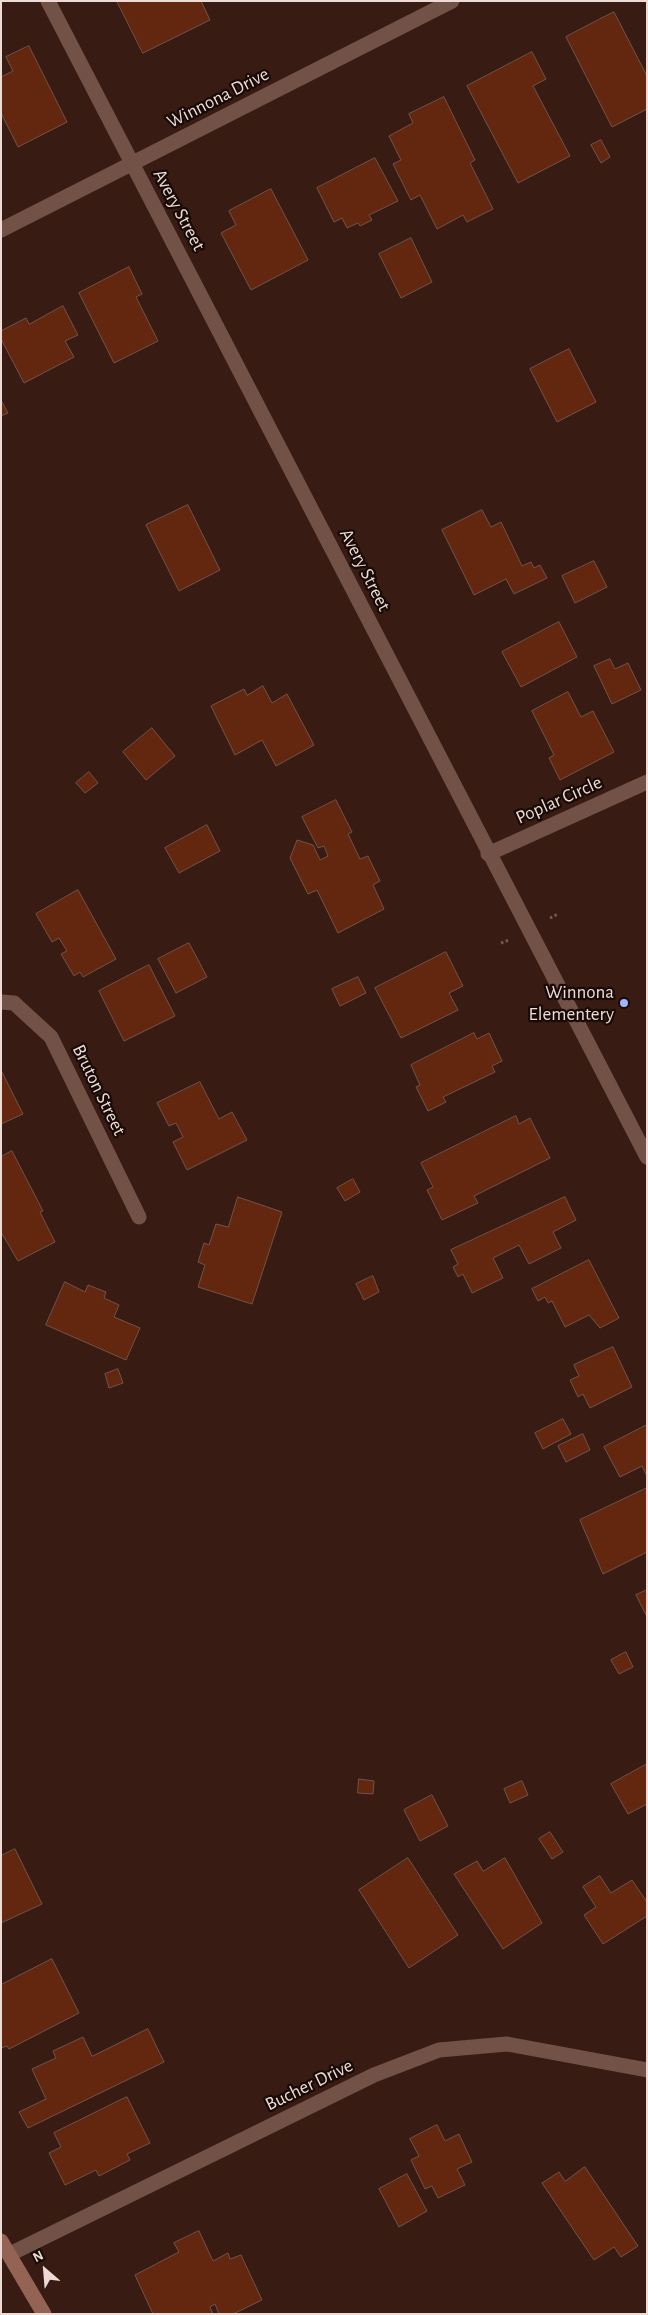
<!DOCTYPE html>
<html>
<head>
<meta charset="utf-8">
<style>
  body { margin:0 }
  #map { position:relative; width:648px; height:2315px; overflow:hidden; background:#381c13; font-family:"Alegreya Sans",sans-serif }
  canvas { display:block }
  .frame { position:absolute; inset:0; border:2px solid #efdbd5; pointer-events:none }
  .north { position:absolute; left:20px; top:2245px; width:50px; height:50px; -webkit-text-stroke:4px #170a07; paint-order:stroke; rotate:333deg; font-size:14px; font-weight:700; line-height:20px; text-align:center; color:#efdbd5 }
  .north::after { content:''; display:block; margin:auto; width:18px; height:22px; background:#efdbd5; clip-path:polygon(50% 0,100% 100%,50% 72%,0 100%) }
</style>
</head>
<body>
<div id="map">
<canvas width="648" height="2315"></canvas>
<div class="frame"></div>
<div class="north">N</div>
</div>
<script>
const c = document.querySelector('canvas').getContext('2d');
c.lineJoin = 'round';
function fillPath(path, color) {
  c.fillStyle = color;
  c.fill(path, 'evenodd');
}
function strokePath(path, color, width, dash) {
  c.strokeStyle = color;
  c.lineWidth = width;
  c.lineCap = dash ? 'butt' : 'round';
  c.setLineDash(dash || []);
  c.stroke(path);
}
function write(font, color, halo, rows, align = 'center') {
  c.font = font + ' "Alegreya Sans",sans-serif';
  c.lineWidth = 4.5;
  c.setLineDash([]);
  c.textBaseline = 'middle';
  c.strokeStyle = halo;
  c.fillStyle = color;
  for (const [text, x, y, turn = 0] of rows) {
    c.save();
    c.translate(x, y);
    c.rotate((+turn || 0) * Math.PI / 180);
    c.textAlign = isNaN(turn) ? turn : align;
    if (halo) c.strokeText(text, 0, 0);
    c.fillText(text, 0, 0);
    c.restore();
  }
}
const building = new Path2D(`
  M117,1H201L210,20L143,53Z
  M614,12L647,76V109L612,127L566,37Z
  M29,46L67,122L18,147L1,113V77L13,71L6,57Z
  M532,52L546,79L533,86L570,156L518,183L467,86Z
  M444,97L475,160L470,163L493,209L467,222L463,215L437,229L420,195L411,200L393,164L401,160L389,136L413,123L409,114Z
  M601,140L610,157L601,163L591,145Z
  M375,158L398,201L369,215L372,220L360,226L358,223L347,228L342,218L334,222L317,188Z
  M271,189L308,260L251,290L221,233L236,225L229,211Z
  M411,238L432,282L401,298L379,254Z
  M129,267L142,294L136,297L158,341L114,363L79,293Z
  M63,306L78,335L65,341L74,357L24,383L1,339V331L26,318L29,324Z
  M569,349L596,402L557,422L530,369Z
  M1,400L8,413L1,416Z
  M188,505L220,570L179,591L146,525Z
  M482,510L491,527L501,522L522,566L531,562L534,568L540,565L547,578L514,594L506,579L474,595L442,530Z
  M594,561L607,587L575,603L562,576Z
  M559,622L577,657L521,687L502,652Z
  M610,659L615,669L628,663L641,690L612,704L594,666Z
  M263,686L272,703L287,694L314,745L276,766L262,740L235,755L211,706L244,689L247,695Z
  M568,692L581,717L593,711L614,752L560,780L549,758L554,755L532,711Z
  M152,728L175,756L146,780L123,752Z
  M89,772L98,783L85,793L76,783Z
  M336,800L352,832L348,834L360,859L368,856L380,881L373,885L384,909L338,933L317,890L308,894L290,858L297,840L313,845L320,860L328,856L324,846L318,848L302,817Z
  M207,825L220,851L179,873L165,848Z
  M78,890L116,959L83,977L80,972L74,976L61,954L67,951L59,938L52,942L36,914Z
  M189,943L207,977L176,993L158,959Z
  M446,952L463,986L449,993L458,1010L401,1038L375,988Z
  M149,965L175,1016L124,1041L99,991Z
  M358,977L366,993L340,1006L332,989Z
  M474,1033L477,1039L489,1033L502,1061L492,1066L495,1072L443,1097L446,1102L428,1111L416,1087L420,1085L411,1065Z
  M1,1070L23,1114L1,1124Z
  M200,1082L219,1119L232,1112L247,1140L187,1170L173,1142L183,1137L176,1123L169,1126L157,1103Z
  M516,1116L519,1124L530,1118L550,1158L474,1196L478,1203L442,1220L427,1190L433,1187L421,1163Z
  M12,1151L43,1211L40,1212L55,1242L18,1261L1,1232V1157Z
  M353,1179L360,1192L345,1201L337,1188Z
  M238,1197L282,1212L252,1304L198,1287L205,1265L198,1262L204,1243L209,1245L216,1224L228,1227Z
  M565,1197L576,1220L553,1232L561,1248L529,1264L519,1245L493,1258L503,1278L472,1293L463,1274L458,1277L453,1267L458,1264L451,1250Z
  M589,1260L619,1318L600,1328L589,1315L565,1327L552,1301L548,1303L545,1297L538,1301L532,1289Z
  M373,1276L379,1292L364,1300L356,1284Z
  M65,1282L85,1292L88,1285L106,1292L104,1298L119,1305L114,1317L140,1328L126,1360L46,1325Z
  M613,1347L632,1387L590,1408L583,1394L578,1397L570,1380L579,1376L574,1365Z
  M118,1369L123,1383L109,1388L105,1374Z
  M563,1419L571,1434L543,1449L535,1433Z
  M647,1425V1476L642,1466L620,1477L604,1447Z
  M583,1434L590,1450L566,1462L558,1446Z
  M647,1488V1552L603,1574L580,1520Z
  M647,1590V1617L636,1595Z
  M626,1652L633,1667L619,1674L611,1660Z
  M647,1764V1804L628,1814L611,1784Z
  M359,1779L374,1781L373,1794L358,1793Z
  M522,1781L528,1795L510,1803L504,1789Z
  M432,1795L448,1826L420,1841L404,1810Z
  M550,1832L563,1852L552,1859L539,1839Z
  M15,1849L42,1904L1,1923V1856Z
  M408,1858L458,1935L409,1968L359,1890Z
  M505,1858L542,1923L503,1949L454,1874L477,1861L483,1871Z
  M600,1876L611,1893L632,1880L647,1902V1916L603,1944L584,1915L596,1907L583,1887Z
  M52,1959L79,2013L9,2049L7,2046L1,2048V1985Z
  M148,2029L164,2062L28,2128L19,2112L46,2099L32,2069L56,2058L53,2051L83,2037L92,2056Z
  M127,2097L150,2143L127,2154L130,2160L99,2176L96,2170L65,2185L49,2153L61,2147L54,2133Z
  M437,2125L445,2141L459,2134L472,2162L457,2169L465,2185L438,2198L432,2186L425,2189L411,2160L419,2156L410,2139Z
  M585,2167L638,2246L621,2257L614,2247L594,2260L542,2183L559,2172L565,2181Z
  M407,2174L427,2211L399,2227L379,2189Z
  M199,2231L213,2261L228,2253L230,2259L241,2255L262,2300L233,2314H219L215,2304L210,2307L213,2314H153L135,2275L179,2252L174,2243Z`);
fillPath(building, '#63260f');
strokePath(building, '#735348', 1);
strokePath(new Path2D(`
  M550,918L558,914
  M501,943L509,940`), '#745a52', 3, [2.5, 2.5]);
strokePath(new Path2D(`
  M48,1L647,1157
  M1,230L452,1
  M488,854L647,782
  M1,1002L14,1003L51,1037L139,1217
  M10,2254L374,2075L439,2050L507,2044L647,2070`), '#725147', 15);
strokePath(new Path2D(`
  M1,2241L44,2314`), '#946353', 15);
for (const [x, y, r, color] of [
  [624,1003,5,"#a3b2fd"]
]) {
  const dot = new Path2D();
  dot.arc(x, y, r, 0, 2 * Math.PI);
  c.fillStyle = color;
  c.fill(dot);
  strokePath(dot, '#170a07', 2);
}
write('19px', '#efdbd5', '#170a07', [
  ["Winnona Drive",218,98,-27],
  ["Avery Street",179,210,62],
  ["Avery Street",365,570,63],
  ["Poplar Circle",559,800,-24],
  ["Bruton Street",99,1090,64],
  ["Bucher Drive",309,2085,-26]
]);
write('19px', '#efdbd5', '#170a07', [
  ["Winnona",614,992],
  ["Elementery",614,1014]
], 'right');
</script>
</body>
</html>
